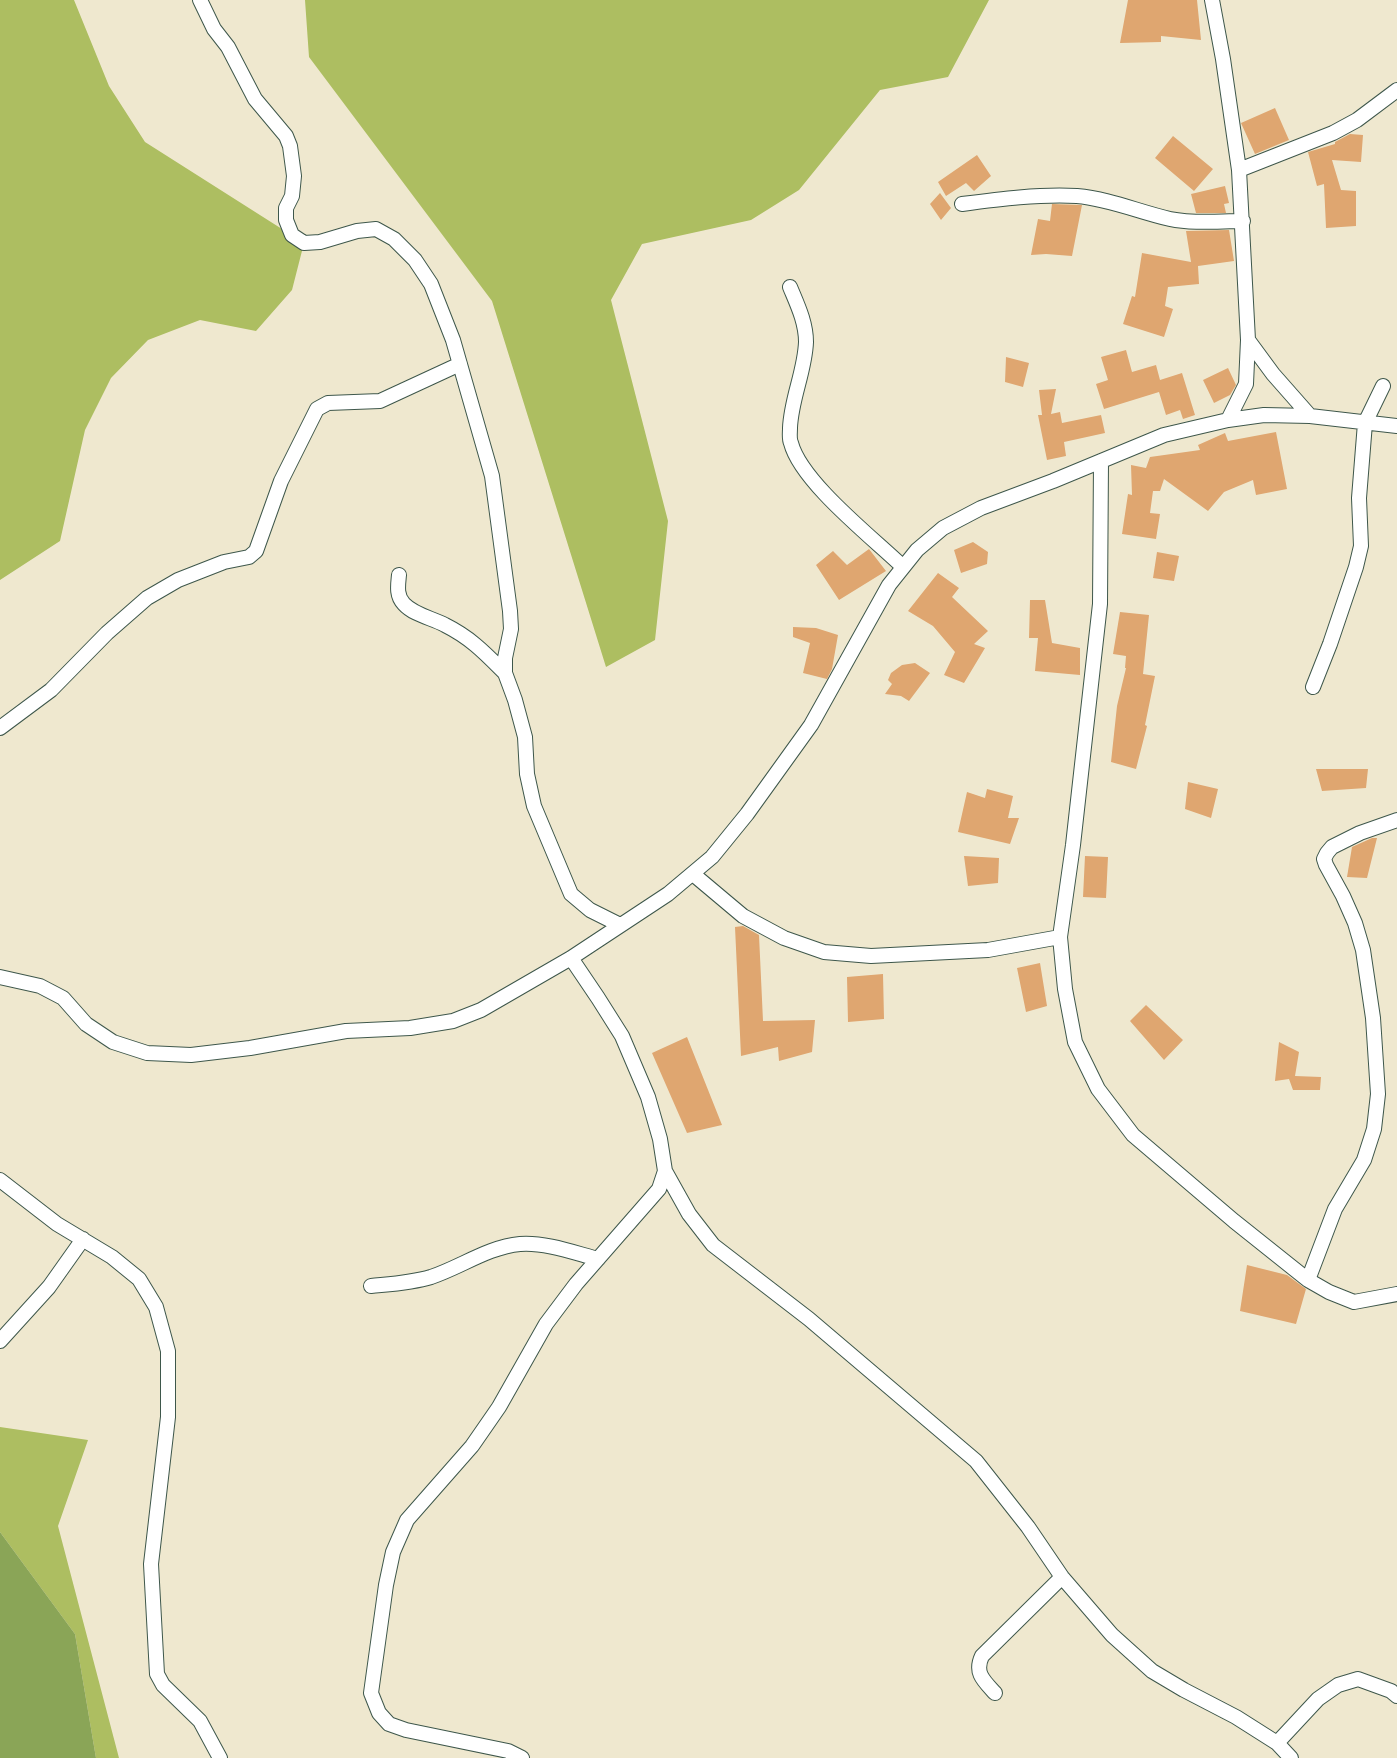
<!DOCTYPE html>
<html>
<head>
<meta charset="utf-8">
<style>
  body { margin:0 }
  canvas { display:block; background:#efe8cf }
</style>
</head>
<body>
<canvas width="1397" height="1758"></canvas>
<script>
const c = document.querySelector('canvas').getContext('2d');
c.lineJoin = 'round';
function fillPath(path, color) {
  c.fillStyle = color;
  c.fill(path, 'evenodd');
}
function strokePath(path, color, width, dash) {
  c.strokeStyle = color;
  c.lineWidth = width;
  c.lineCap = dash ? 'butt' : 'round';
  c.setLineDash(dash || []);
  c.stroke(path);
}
fillPath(new Path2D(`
  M0,0H74L109,86L145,142L304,243L292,290L256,331L200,320L148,340L111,378L85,430L60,541L0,580Z
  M305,0H989L948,77L880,90L799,190L751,220L642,244L611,300L668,521L655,640L606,667L492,301L309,57Z
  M0,1427L88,1440L58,1526L119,1758H96L75,1634L0,1532Z`), '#adbe61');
fillPath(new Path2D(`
  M0,1532L75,1634L96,1758H0Z`), '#8aa557');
fillPath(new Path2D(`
  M1128,0H1197L1201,40L1161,36V42L1120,43Z
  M1275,108L1289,140L1255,154L1241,123Z
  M1350,134L1363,135L1361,162L1332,160L1341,190L1356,191V226L1326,228L1324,184L1317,186L1308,152L1335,144V142Z
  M1173,136L1213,169L1194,191L1155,158Z
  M977,155L991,176L974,191L966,183L946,196L938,182Z
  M1225,186L1229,203L1224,204L1226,213H1196L1191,194Z
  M940,193L951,208L941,220L930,204Z
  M1052,204L1082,205L1072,256L1046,254L1031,255L1038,219L1050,221Z
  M1229,230L1234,261L1198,266L1199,284L1168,287L1165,306L1173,309L1164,337L1123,324L1132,296L1135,297L1142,253L1191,262L1186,231Z
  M1126,350L1132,372L1156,365L1160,380L1182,373L1195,415L1183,419L1180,410L1166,415L1159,392L1104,409L1096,384L1108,380L1101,357Z
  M1006,357L1029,363L1023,387L1005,382Z
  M1228,368L1236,385L1230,395L1214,403L1203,380Z
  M1056,389L1051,414L1060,412L1062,423L1101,415L1105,433L1064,442L1066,456L1047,460L1038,415H1042L1039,390Z
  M1276,432L1287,489L1256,495L1253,480L1224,492L1208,511L1164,479L1160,491H1153L1150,513L1160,514L1156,539L1122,534L1128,494L1132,495L1131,465L1146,468L1150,457L1200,450L1198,445L1225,433L1228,441Z
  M973,542L988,552L987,564L961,573L954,550Z
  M869,549L886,571L839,600L816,565L833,551L847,565Z
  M1157,552L1179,556L1174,581L1153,578Z
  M938,573L959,588L952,597L988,631L974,644L985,648L964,683L944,675L955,652L933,626L908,611Z
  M1030,600H1045L1052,643L1080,648V675L1035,671L1038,638H1029Z
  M1120,612L1149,615L1143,674L1155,676L1145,725L1147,726L1136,769L1111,762L1117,706L1126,668H1125L1126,656L1113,654Z
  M793,627L816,628L838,635L832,669L827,679L803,673L810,643L793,637Z
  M915,663L930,673L909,701L901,696L885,694L892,684L888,680L891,673L902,665Z
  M1316,769H1368L1366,788L1322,791Z
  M1188,782L1218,789L1211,818L1185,809Z
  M987,789L1013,796L1008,818H1019L1010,844L958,832L967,792L985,798Z
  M1372,838H1377L1367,878L1347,877L1352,847Z
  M964,856L999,858L998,883L968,886Z
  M1085,856L1108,857L1106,898L1083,897Z
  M743,926L759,935L763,1021L815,1020L812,1052L779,1061L778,1047L741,1056L735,927Z
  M1040,963L1047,1006L1026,1012L1017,968Z
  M883,974L884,1019L848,1022L847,977Z
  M1146,1005L1183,1040L1164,1060L1130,1021Z
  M687,1037L722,1125L687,1133L652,1053Z
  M1279,1042L1299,1052L1295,1076L1321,1077L1320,1090H1293L1289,1079L1275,1081Z
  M1247,1265L1287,1275L1306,1289L1296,1324L1240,1311Z`), '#dfa670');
const minor = new Path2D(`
  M200,0L214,29L228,47L255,99L286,136L290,146L294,176L292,196L286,208V220L292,235L304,243L320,242L357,231L376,229L394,239L415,260L431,284L453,340L492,476L510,611L511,629L505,658V673L515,700L525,737L527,774L534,806L571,894L590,910L620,925
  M1212,0L1223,59L1239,170L1248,340L1273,374L1310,416
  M1239,170L1333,133L1357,120L1397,90
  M962,204C1000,199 1039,194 1077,196C1110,199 1139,212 1170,219C1194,224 1219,221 1243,221
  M790,287C797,304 806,322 806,342C805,371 791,399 790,428C790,433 789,439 791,443C801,482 873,538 903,567
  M1228,420L1246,384L1248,340
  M1101,461L1100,604L1073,845L1060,937L1065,989L1075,1042L1098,1089L1133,1135L1234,1221L1308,1280L1329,1292L1354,1302L1397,1294
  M399,575C398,585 396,596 404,604C414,615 432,618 445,625C471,638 485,653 505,673
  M1313,687L1330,644L1356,567L1361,546L1359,498L1365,423L1383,386
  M0,728L51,690L107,633L147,598L178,580L224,562L249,557L256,551L281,481L317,409L328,403L380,401L460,364
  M693,874L743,916L784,938L824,952L871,956L988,950L1060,937
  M571,958L598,998L622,1036L648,1097L660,1139L665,1171L689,1214L713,1245L809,1319L976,1461L1028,1527L1062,1577L1112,1635L1152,1671L1184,1690L1236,1717L1277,1743L1291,1758
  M0,977L40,986L63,998L86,1024L113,1042L147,1053L191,1055L250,1048L346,1031L410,1028L453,1021L481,1010L571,958L668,894L712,857L747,814L811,725L889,585L917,550L943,528L981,508L1053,481L1164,435L1228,420L1264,415L1310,416L1397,426
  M0,1180L57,1224L112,1257L139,1279L156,1307L168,1351V1417L151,1564L157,1674L163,1685L200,1721L220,1758
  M1308,1280L1335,1209L1364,1160L1374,1129L1378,1094L1373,1018L1363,950L1355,923L1343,896L1326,865L1324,859L1327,853L1332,847L1360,833L1397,820
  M371,1286C391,1284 411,1283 431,1277C461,1267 488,1247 520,1244C545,1242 575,1253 598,1259
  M0,1341L49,1287L83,1239
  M995,1693C984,1681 974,1673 982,1656L1062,1577
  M1277,1743L1318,1699L1338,1685L1358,1679L1391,1691L1397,1696
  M522,1758L508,1751L406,1730L389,1724L379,1713L371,1693L386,1585L393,1552L407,1520L472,1446L499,1407L546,1324L576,1284L659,1189L665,1171`);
strokePath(minor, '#3e574b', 16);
strokePath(minor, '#fff', 14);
</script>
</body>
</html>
